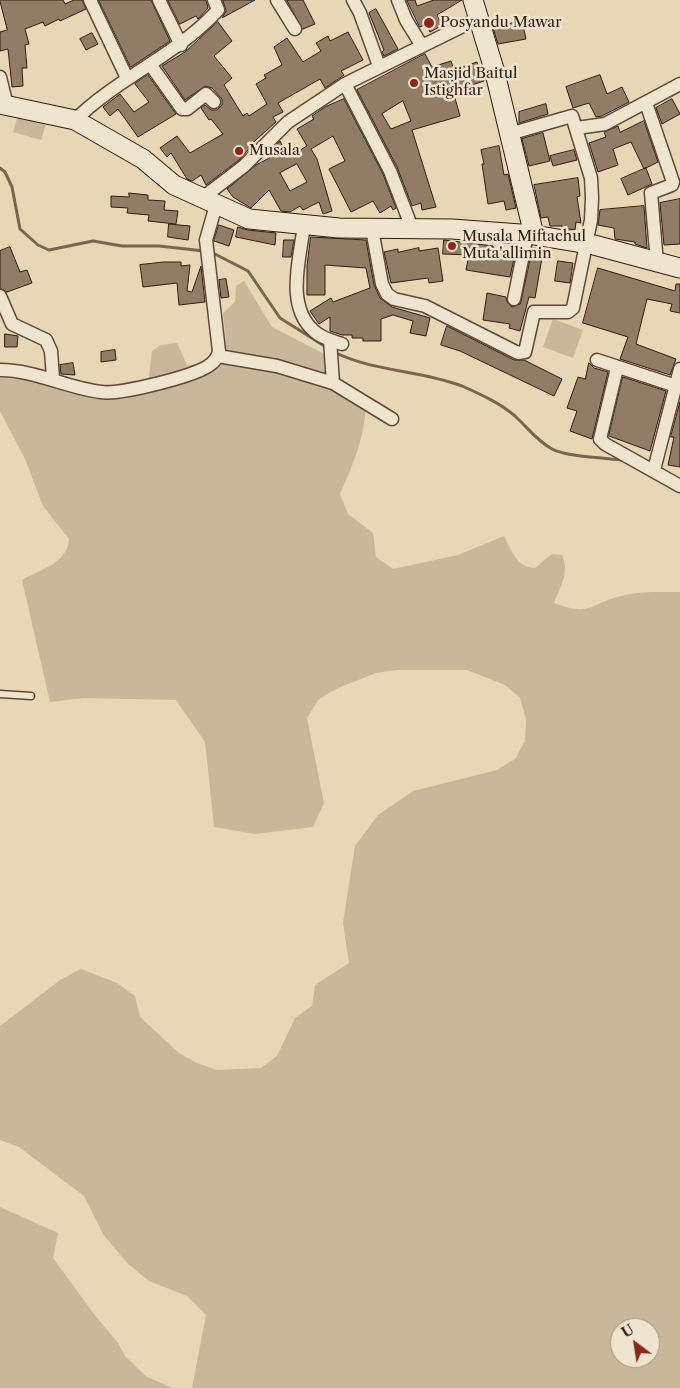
<!DOCTYPE html>
<html>
<head>
<meta charset="utf-8">
<style>
  body { margin:0 }
  #map { position:relative; width:680px; height:1388px; overflow:hidden; background:#e7d7b5; font-family:"Libre Caslon Text",serif }
  canvas { display:block }
  .north { position:absolute; left:610px; top:1318px; width:50px; height:50px; box-sizing:border-box; background:#efe5cf; border:1px solid #a49483; border-radius:50%; rotate:329deg; font-size:14px; font-weight:700; line-height:20px; text-align:center; color:#341a10 }
  .north::after { content:''; display:block; margin:auto; width:18px; height:22px; background:#8f2418; clip-path:polygon(50% 0,100% 100%,50% 72%,0 100%) }
</style>
</head>
<body>
<div id="map">
<canvas width="680" height="1388"></canvas>
<div class="north">U</div>
</div>
<script>
const c = document.querySelector('canvas').getContext('2d');
c.lineJoin = 'round';
function fillPath(path, color) {
  c.fillStyle = color;
  c.fill(path, 'evenodd');
}
function strokePath(path, color, width, dash) {
  c.strokeStyle = color;
  c.lineWidth = width;
  c.lineCap = dash ? 'butt' : 'round';
  c.setLineDash(dash || []);
  c.stroke(path);
}
function write(font, color, halo, rows, align = 'center') {
  c.font = font + ' "Libre Caslon Text",serif';
  c.lineWidth = 5;
  c.setLineDash([]);
  c.textBaseline = 'middle';
  c.strokeStyle = halo;
  c.fillStyle = color;
  for (const [text, x, y, turn = 0] of rows) {
    c.save();
    c.translate(x, y);
    c.rotate((+turn || 0) * Math.PI / 180);
    c.textAlign = isNaN(turn) ? turn : align;
    if (halo) c.strokeText(text, 0, 0);
    c.fillText(text, 0, 0);
    c.restore();
  }
}
fillPath(new Path2D(`
  M18,115L46,123L41,140L13,132Z
  M244,281L272,327L330,357L331,377L366,399C366,434 354,463 340,494L348,514L373,533L376,557L393,569L458,555L504,536C512,551 516,567 535,568L552,554L562,555C570,572 560,587 554,603C593,618 590,602 625,595C642,591 662,592 680,592V1388H192L206,1315L187,1296L149,1281L128,1264L103,1234L84,1196L19,1147L0,1140V1026L60,980L81,969L117,983L135,996L140,1017L179,1053L197,1063L217,1070L261,1068L277,1056L295,1018L312,1006L315,985L349,963L343,923L355,846L378,815L413,791L497,770L515,759L525,741L526,719L520,698L505,685L467,670H397L376,673L338,688L319,699L307,718L324,803L313,827L255,834L214,827L205,742L176,700L84,698L50,702L22,580C41,569 68,563 69,539L43,506L25,459L0,411V378L28,379L78,394L124,399L147,392L152,351L161,345L177,343L187,365L220,364C230,353 224,327 223,313L235,302L236,286ZM620,1328H650V1358H620Z
  M553,319L583,330L573,358L543,347Z
  M0,1207L58,1233L53,1258L94,1314L118,1343L125,1356L147,1377L173,1388H0Z`), '#c9b799');
strokePath(new Path2D(`
  M0,168L5,172L12,187L20,229L38,245L49,250L93,241L122,246H159L204,251
  M211,252L248,271L280,318L326,347
  M334,352C374,372 420,370 462,386C480,394 500,403 515,416C527,427 537,441 552,449C567,457 605,458 623,460`), '#7b6551', 3);
const building = new Path2D(`
  M0,0H63L65,4L74,0H82L86,9L60,21L59,19L45,26L43,22L25,29L29,44L25,45L27,68H22L23,86L12,87L8,49L0,51V32L7,30Z
  M99,0H151L170,41L131,67Z
  M168,0H206L208,8L198,19L196,16L180,24Z
  M223,0H255L222,18L226,11Z
  M287,0H303L315,24L303,29Z
  M407,0H415L417,6L434,0H462L437,15L443,25L430,32L426,24L420,27Z
  M376,9L398,49L384,56L382,52L384,50L369,13Z
  M522,21L526,39L498,44L493,28Z
  M218,22L232,41L214,56L232,78L224,85L243,116L247,113L249,116L267,104L256,84L266,78L264,75L282,65L274,47L287,38L303,62L321,51L316,43L328,36L330,41L348,32L363,60L341,71L344,75L325,88L320,79L278,103L283,112L273,117L276,122L248,147L249,149L239,160L206,185L201,175L192,181L187,179L171,153L167,157L160,148L177,136L190,153L223,134L211,119L209,120L201,108L205,105L211,110H217L222,105V99L212,88L205,86L185,100L162,66L185,52Z
  M92,33L98,44L86,50L80,39Z
  M425,54L432,67L451,61L454,70L477,62L484,81L453,91L460,116L412,130L436,207L422,210L421,203L412,206L397,167L357,90ZM403,101L411,121L391,129L382,114Z
  M148,75L176,114L138,137L118,109L110,116L103,107L120,94L134,112L149,102L135,84Z
  M600,75L607,94L622,87L629,102L602,116L596,117L589,103L573,108L566,87Z
  M344,99L383,174L396,208L393,210L391,206L380,213L373,201L351,212L329,169L345,161L333,136L311,149L317,159L332,211L323,214L319,202L303,210L300,206L290,212L281,211L269,190L251,208L233,197L227,189L256,165L273,156L271,151L280,141L288,157L307,146L297,129L314,119L312,116L325,107ZM297,164L307,182L290,191L280,173Z
  M672,99L680,114L662,124L656,108Z
  M546,104L548,114L519,123V112Z
  M644,121L658,162L644,169L631,142L613,149L618,165L598,172L589,143L606,137L604,132L618,126L620,132Z
  M543,133L550,161L529,166L522,139Z
  M499,146L504,175L508,174L516,208L506,210L504,201L488,204L482,164H484L481,150Z
  M574,150L577,160L553,166L550,156Z
  M646,168L652,184L628,195L621,179Z
  M578,178L580,196L577,197L581,223L576,222L575,230L562,228V226H550L548,217L541,218L534,185Z
  M129,193L148,195V200L165,201L164,210L178,211L176,224L148,221L149,215L127,213L128,208L111,207V196L129,197Z
  M680,199V244L664,245L660,203Z
  M644,206L647,248L635,244V242L615,239L614,228L598,225L600,210Z
  M169,224L190,226L188,240L168,237Z
  M219,225L234,230L229,246L214,241Z
  M238,227L248,230L276,233L275,245L236,237Z
  M311,237L366,240L374,285L380,298L392,307L430,318L426,336L410,333L413,321L393,315L381,319V341H363V338H352V335H342L330,331V317L319,324L310,311L331,298L333,302L370,288L366,268L325,265V295H307V266Z
  M284,240H294L291,257H283Z
  M444,240L493,246V248L511,251L512,245H517L510,277L466,270L469,255L443,254Z
  M10,247L20,272L27,270L32,283L7,292L0,288V251Z
  M419,248V251L438,248L443,281L429,283L428,278L391,283L384,252L398,249V252Z
  M533,248L543,249L542,258L535,298L529,297L520,331L509,328L510,324L483,320L487,293L506,297L507,302L512,307L520,304Z
  M558,261L573,263L570,283L555,281Z
  M164,262H181V266L190,265L187,291L192,292L201,266L205,302L179,305L177,283L143,287L140,265Z
  M598,268L675,291L676,284H680V313L670,311L672,304L647,299L636,344L676,359L670,375L620,359L628,337L583,323Z
  M226,279L229,297L221,298L219,280Z
  M447,326L514,360H524L562,379L554,396L460,351L441,345Z
  M5,334L18,336L17,347H5Z
  M115,350L116,360L101,362V352Z
  M73,363L75,375L61,374L60,365Z
  M589,363L594,368L608,372L592,439L570,431L577,411L567,408L578,377L585,379Z
  M623,377L666,391L650,451L609,436Z
  M680,402V467L668,465L674,437H671Z`);
fillPath(building, '#917c66');
strokePath(building, '#341a10', 1);
const lane = new Path2D(`
  M0,694L31,696`);
const street = new Path2D(`
  M90,0L127,78
  M159,0L181,45
  M277,0L295,29
  M353,0L360,13L379,66
  M398,0L406,20L422,46
  M150,64L182,109H187L206,94L214,102
  M0,77L7,106
  M345,84L390,171L412,228
  M646,103L673,182L672,185L651,193L657,263
  M75,120C119,77 177,55 218,10L214,0
  M577,128L605,124L680,84
  M201,199L244,166L288,122L345,84L479,18
  M304,225C300,258 285,306 314,331C321,338 333,341 342,344
  M372,229L382,284L387,294L394,299L425,306L518,353L525,352L534,312H568L573,308L591,220L592,198L591,178L572,116L509,134
  M0,296L12,324L46,340L51,351L53,378
  M514,299L527,235
  M330,340L333,383
  M218,356L277,366L333,383L392,419
  M597,360L676,386
  M617,368L600,439L605,444L680,486
  M0,370C35,370 67,388 101,392C119,395 197,376 211,364C215,361 218,356 219,351L206,240L216,205
  M654,470L680,369`);
const secondary = new Path2D(`
  M473,0L494,69L534,235
  M0,104L75,120L143,159L174,185L249,219L339,228L452,229L534,235L594,245L680,268`);
strokePath(lane, '#614939', 9);
strokePath(street, '#614939', 15);
strokePath(secondary, '#341a10', 21);
strokePath(lane, '#efe5cf', 6);
strokePath(street, '#efe5cf', 12);
strokePath(secondary, '#efe5cf', 19);
for (const [x, y, r, color] of [
  [429,23,6,"#8f2418"],
  [414,83,5,"#8f2418"],
  [239,151,5,"#8f2418"],
  [452,246,5,"#8f2418"]
]) {
  const dot = new Path2D();
  dot.arc(x, y, r, 0, 2 * Math.PI);
  c.fillStyle = color;
  c.fill(dot);
  strokePath(dot, '#efe5cf', 2);
}
write('15px', '#341a10', '#efe5cf', [
  ["Posyandu Mawar",440,23],
  ["Masjid Baitul",424,74],
  ["Istighfar",424,91],
  ["Musala",249,151],
  ["Musala Miftachul",462,237],
  ["Muta'allimin",462,254]
], 'left');
</script>
</body>
</html>
